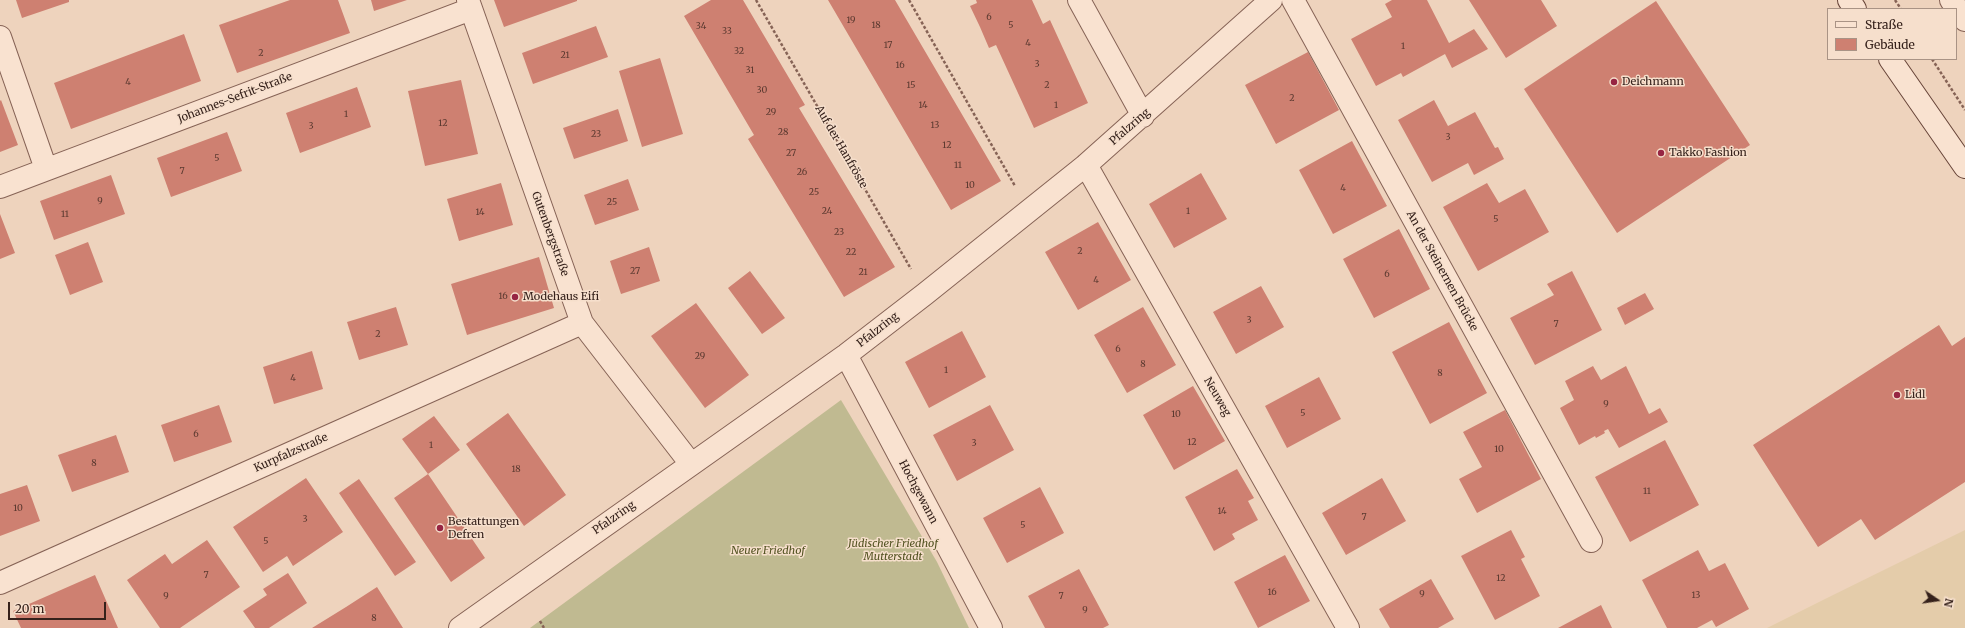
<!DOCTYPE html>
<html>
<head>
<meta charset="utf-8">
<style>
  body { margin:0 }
  #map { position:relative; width:1965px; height:628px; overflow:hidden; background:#eed3bd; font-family:Merriweather,serif }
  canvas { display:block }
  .legend { position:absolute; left:1827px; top:8px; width:130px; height:52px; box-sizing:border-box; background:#f6dfcc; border:1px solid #a99385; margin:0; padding:5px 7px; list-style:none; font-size:12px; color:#35211b }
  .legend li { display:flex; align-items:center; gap:8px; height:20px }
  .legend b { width:20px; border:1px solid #a99385 }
  .north { position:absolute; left:1917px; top:580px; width:40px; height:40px; -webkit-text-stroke:3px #f6dfcc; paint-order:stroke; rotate:103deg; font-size:11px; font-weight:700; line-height:16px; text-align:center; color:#35211b }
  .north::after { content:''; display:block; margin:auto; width:14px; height:18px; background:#35211b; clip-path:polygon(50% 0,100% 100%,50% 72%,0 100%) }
  .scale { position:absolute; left:8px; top:602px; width:98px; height:18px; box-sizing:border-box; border:2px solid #35211b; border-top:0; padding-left:5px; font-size:12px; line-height:14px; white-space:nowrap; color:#35211b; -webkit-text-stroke:3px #f6dfcc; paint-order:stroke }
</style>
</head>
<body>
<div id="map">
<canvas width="1965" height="628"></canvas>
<ul class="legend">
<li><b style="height:5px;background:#f9e2d0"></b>Straße</li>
<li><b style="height:11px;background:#ce8071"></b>Gebäude</li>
</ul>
<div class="north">N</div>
<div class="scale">20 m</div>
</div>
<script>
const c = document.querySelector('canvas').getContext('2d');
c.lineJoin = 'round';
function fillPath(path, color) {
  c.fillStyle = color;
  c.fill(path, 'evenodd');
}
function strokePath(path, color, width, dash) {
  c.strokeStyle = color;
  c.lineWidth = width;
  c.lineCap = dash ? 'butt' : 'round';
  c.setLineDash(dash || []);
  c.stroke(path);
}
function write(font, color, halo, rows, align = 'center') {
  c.font = font + ' Merriweather,serif';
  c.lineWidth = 3;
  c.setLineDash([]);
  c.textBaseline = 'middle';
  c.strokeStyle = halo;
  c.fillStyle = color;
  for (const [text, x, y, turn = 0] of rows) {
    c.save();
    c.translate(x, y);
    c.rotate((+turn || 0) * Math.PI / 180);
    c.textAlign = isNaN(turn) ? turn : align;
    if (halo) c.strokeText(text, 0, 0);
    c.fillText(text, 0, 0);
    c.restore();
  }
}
fillPath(new Path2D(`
  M1965,530V628H1767L1823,600Z`), '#e4ccaa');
fillPath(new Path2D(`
  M841,400L937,562L969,628H530Z`), '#c0ba91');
fillPath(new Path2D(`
  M16,0H69V2L22,18Z
  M290,0H338L350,33L237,73L219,25Z
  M371,0H407L374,11Z
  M494,0H577V1L504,27Z
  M711,0H743L805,105L799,108L895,267L844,297L748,139L754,135L684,16Z
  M828,0H895L1001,181L951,210Z
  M976,0H1032L1043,24L1050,20L1088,103L1034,128L996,45L989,48L980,27L970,6L977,3Z
  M1392,0H1427L1449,43L1474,29L1488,49L1452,68L1445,54L1403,77L1401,73L1376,86L1351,39L1392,17L1385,4Z
  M1469,0H1541L1557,26L1506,58Z
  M1656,1L1750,145L1617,233L1524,89Z
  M596,26L608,57L533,84L522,53Z
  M184,34L201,81L71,129L54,83Z
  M1308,52L1339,110L1276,144L1245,85Z
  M660,58L683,134L642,147L619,71Z
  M461,80L478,154L425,166L408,91Z
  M357,87L371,127L300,153L286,113Z
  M1,100L18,145L0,152V101Z
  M1434,100L1448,126L1475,112L1495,148L1498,147L1504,159L1474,175L1468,163L1432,182L1398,120Z
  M618,109L628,141L574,159L563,128Z
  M227,132L242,171L171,197L157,158Z
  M1352,141L1387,206L1333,234L1299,170Z
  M1201,173L1227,219L1174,248L1149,204Z
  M111,175L125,214L54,240L40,201Z
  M628,179L639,210L595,225L584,195Z
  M501,183L513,225L459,241L447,199Z
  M1487,183L1499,203L1525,189L1549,232L1478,271L1443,207Z
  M0,214L15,253L0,259Z
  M1098,222L1131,280L1078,310L1045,252Z
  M1399,229L1430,289L1374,318L1343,259Z
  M88,242L103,282L70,295L55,255Z
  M649,247L660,281L621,294L610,261Z
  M539,257L554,308L467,335L451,284Z
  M750,271L785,318L762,334L728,288Z
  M1572,271L1602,330L1535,365L1510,318L1554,295L1547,284Z
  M1261,286L1284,327L1236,354L1213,312Z
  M1645,293L1654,309L1625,325L1617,308Z
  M696,303L749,375L705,408L651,336Z
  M396,307L408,345L359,360L347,322Z
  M1143,307L1176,365L1127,393L1094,335Z
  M1449,322L1487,393L1430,424L1392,352Z
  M1939,325L1952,346L1965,337V482L1875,540L1861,519L1818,547L1753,445Z
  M962,331L986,377L929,408L905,362Z
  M312,351L323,389L274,404L263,367Z
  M1593,366L1601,380L1626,366L1649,414L1660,408L1668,422L1619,448L1608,429L1604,431L1605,433L1596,438L1595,436L1579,445L1560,408L1574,400L1565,381Z
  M1319,377L1341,419L1287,448L1265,406Z
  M1193,386L1225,441L1174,470L1143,415Z
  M219,405L232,442L174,462L161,425Z
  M990,405L1014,450L957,481L933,435Z
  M1505,410L1541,479L1477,513L1459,479L1482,467L1463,432Z
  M508,413L566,495L524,526L466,444Z
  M434,416L460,450L428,474L485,558L451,582L394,498L428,474L402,439Z
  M116,435L129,472L72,492L58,455Z
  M1665,440L1699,505L1630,542L1595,477Z
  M1237,469L1254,498L1248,501L1258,520L1232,534L1235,539L1214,551L1185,497Z
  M306,478L343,532L293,566L287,556L263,572L233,527Z
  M1382,478L1406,521L1346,555L1322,513Z
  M359,479L416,562L395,576L339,493Z
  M27,485L40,521L0,536V494Z
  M1040,487L1064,533L1007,563L983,518Z
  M1511,530L1525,557L1521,559L1540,596L1495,620L1461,556Z
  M207,540L240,587L180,628H160L127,580L165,554L172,564Z
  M1698,550L1709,571L1725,563L1749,609L1716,627L1712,620L1697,628H1667L1642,580Z
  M1285,555L1310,601L1258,628L1234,582Z
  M1079,569L1109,625L1103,628H1045L1028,596Z
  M288,573L307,603L269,628H255L243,611L267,595L263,589Z
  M95,575L118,628H21L13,611Z
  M1431,579L1454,619L1438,628H1390L1379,609Z
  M377,587L403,628H312L346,607Z
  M1601,605L1612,628H1558Z`), '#ce8071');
const street = new Path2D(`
  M468,0L582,323L691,464
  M1079,0L1143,116
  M1293,0L1591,541
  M1951,0L1965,20
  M0,37L46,169
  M1086,165L1348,628
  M0,187L471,9
  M846,355L991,628
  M0,583L582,323
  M460,628L846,355L925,294L1086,165L1271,0`);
const secondary = new Path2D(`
  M1849,0L1855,9
  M1890,59L1965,167`);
strokePath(street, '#866356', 24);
strokePath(secondary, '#684539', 24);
strokePath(new Path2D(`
  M756,0L911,269
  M909,0L1015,186
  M1895,0L1901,9
  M1932,59L1965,110
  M540,621L544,628`), '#866356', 2.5, [3, 2]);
strokePath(street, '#f9e2d0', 22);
strokePath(secondary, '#f9e2d0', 22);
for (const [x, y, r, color] of [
  [1614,82,4,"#972543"],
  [1661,153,4,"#972543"],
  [515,297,4,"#972543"],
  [1897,395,4,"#972543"],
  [440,528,4,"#972543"]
]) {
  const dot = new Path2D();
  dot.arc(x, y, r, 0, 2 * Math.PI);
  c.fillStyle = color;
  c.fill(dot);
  strokePath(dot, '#f6dfcc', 1.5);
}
write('9px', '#5b3930', null, [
  ["6",989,17],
  ["19",851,20],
  ["18",876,25],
  ["5",1011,25],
  ["34",701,26],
  ["33",727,31],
  ["4",1028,43],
  ["17",888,45],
  ["1",1403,46],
  ["32",739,51],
  ["2",261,53],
  ["21",565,55],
  ["3",1037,64],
  ["16",900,65],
  ["31",750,70],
  ["4",128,82],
  ["15",911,85],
  ["2",1047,85],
  ["30",762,90],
  ["2",1292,98],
  ["14",923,105],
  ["1",1056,105],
  ["29",771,112],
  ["1",346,114],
  ["12",443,123],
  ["13",935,125],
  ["3",311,126],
  ["28",783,132],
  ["23",596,134],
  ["3",1448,137],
  ["12",947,145],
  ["27",791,153],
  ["5",217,158],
  ["11",958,165],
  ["7",182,171],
  ["26",802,172],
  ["10",970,185],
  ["4",1343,188],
  ["25",814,192],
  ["9",100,201],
  ["25",612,202],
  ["24",827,211],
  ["1",1188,211],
  ["14",480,212],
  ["11",65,214],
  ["5",1496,219],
  ["23",839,232],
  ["2",1080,251],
  ["22",851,252],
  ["27",635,271],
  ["21",863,272],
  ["6",1387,274],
  ["4",1096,280],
  ["16",503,296],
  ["3",1249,320],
  ["7",1556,324],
  ["2",378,334],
  ["6",1118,349],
  ["29",700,356],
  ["8",1143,364],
  ["1",946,370],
  ["8",1440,373],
  ["4",293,378],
  ["9",1606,404],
  ["5",1303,413],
  ["10",1176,414],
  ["6",196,434],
  ["12",1192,442],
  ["3",974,443],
  ["1",431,445],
  ["10",1499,449],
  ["8",94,463],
  ["18",516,469],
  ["11",1647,491],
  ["10",18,508],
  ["14",1222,511],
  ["7",1364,517],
  ["3",305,519],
  ["5",1023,525],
  ["5",266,541],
  ["7",206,575],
  ["12",1501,578],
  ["16",1272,592],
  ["9",1422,594],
  ["13",1696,595],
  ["9",166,596],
  ["7",1061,596],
  ["9",1085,610],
  ["8",374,618]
]);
write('11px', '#35211b', '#f6dfcc', [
  ["Deichmann",1622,82],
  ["Takko Fashion",1669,153],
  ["Modehaus Eifi",523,297],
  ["Lidl",1905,395],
  ["Bestattungen",448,522],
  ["Defren",448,535]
], 'left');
write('11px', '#35211b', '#f6dfcc', [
  ["Johannes-Sefrit-Straße",235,98,-21],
  ["Pfalzring",1130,127,-41],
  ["Auf der Hanfröste",841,147,60],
  ["Gutenbergstraße",550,234,70],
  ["An der Steinernen Brücke",1442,271,61],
  ["Pfalzring",878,330,-38],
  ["Neuweg",1217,397,60],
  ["Kurpfalzstraße",291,453,-24],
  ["Hochgewann",918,492,62],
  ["Pfalzring",614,518,-35]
]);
write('italic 11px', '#525221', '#f6dfcc', [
  ["Jüdischer Friedhof",893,544],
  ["Mutterstadt",893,557],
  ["Neuer Friedhof",768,551]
]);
</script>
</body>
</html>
